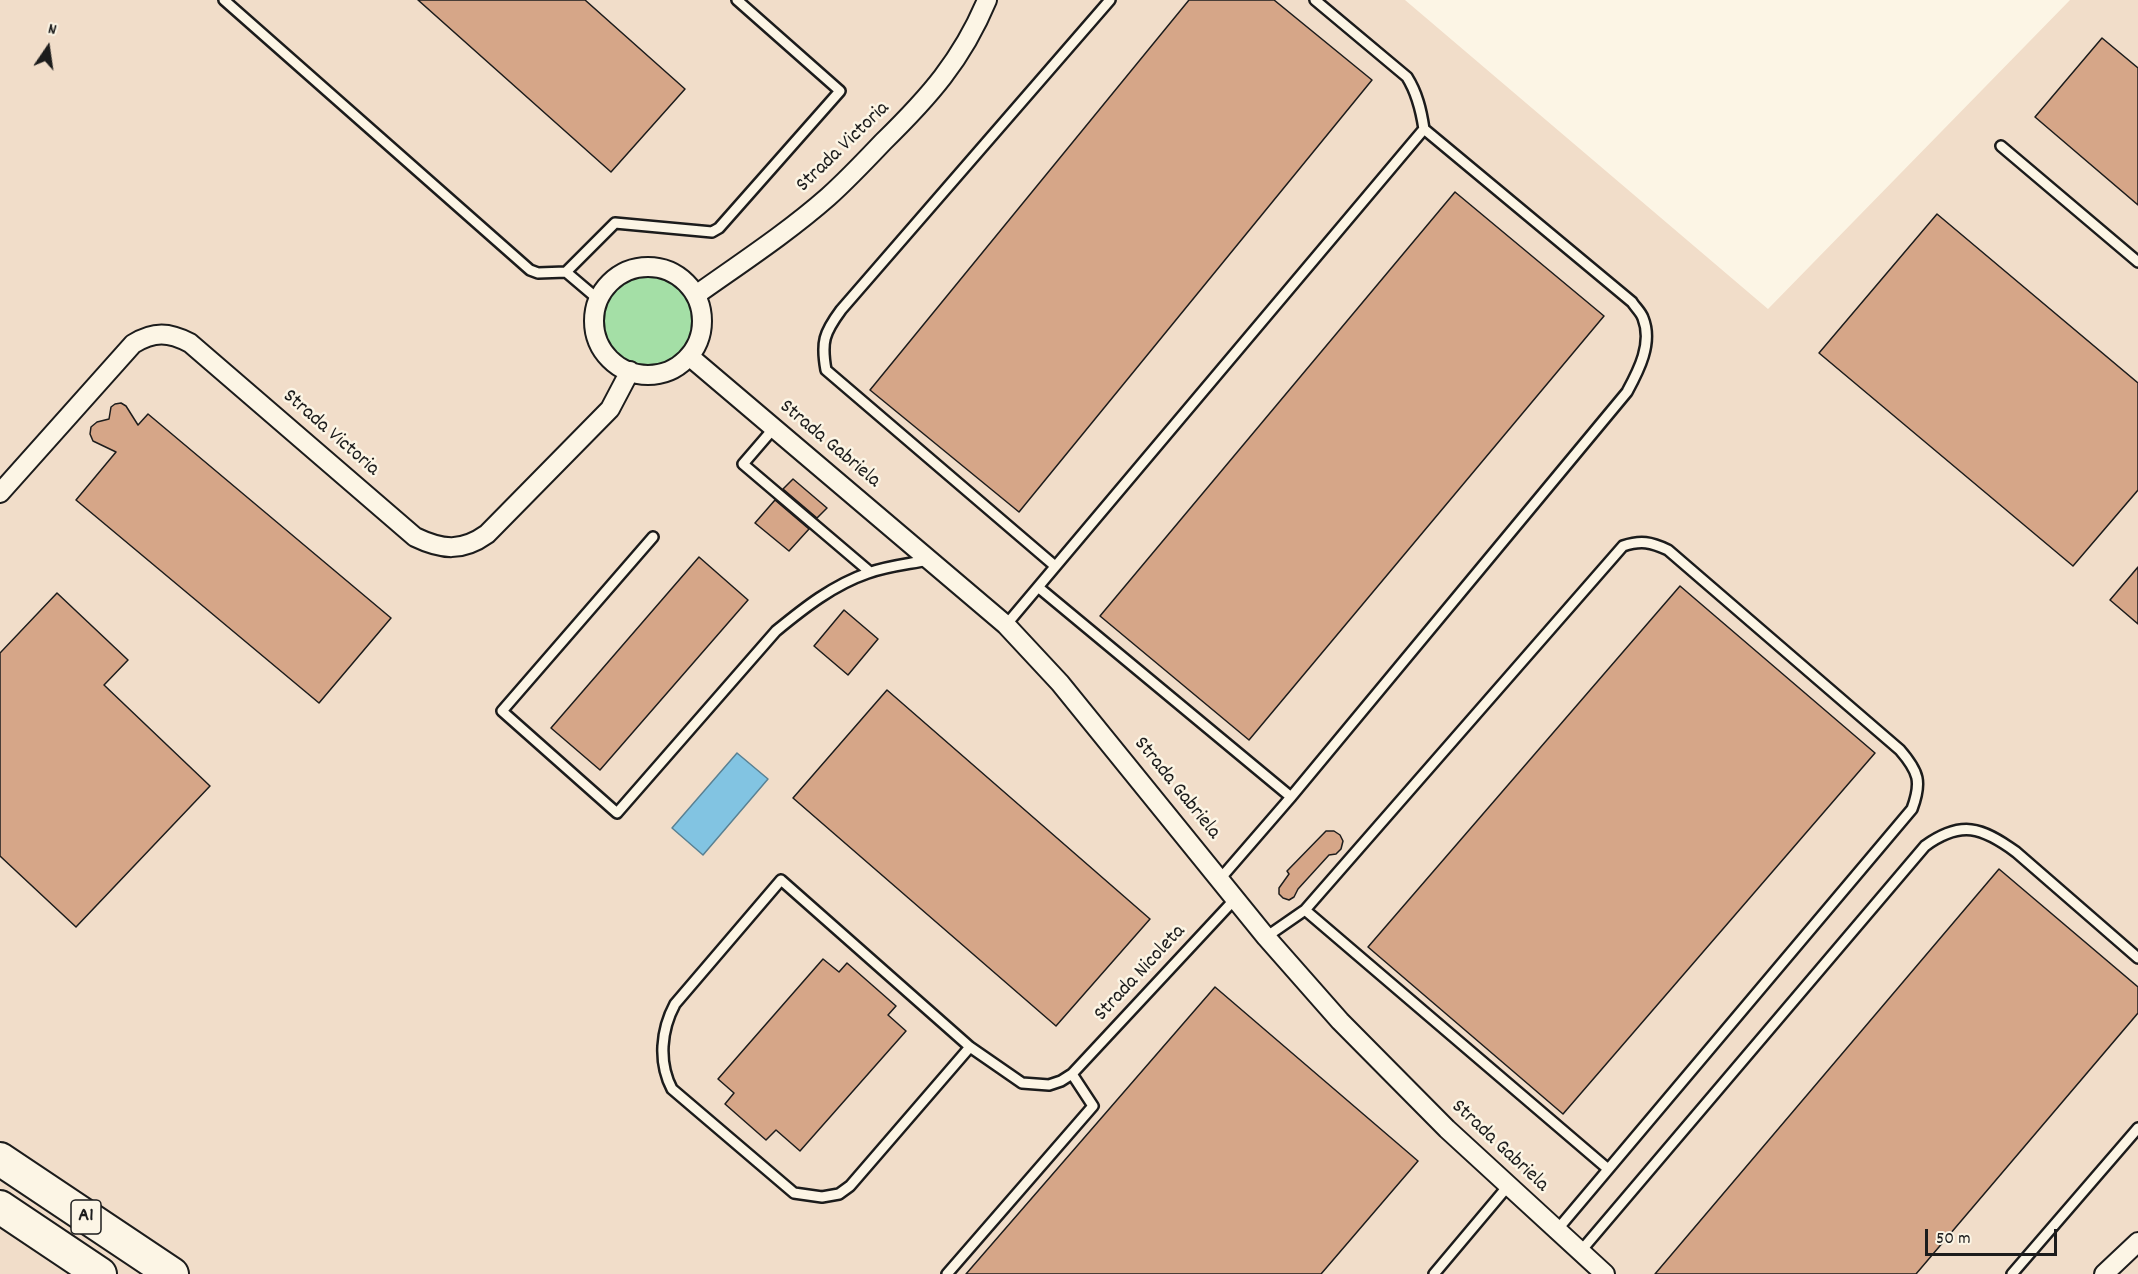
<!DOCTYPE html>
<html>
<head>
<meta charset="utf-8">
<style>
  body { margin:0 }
  #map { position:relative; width:2138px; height:1274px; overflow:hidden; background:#fcf5e5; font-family:Dekko,sans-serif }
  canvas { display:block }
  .north { position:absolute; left:18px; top:18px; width:60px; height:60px; -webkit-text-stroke:4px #fcf5e5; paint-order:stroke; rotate:13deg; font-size:16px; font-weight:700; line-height:24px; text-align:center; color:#1c1c1c }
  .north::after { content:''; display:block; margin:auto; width:21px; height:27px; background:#1c1c1c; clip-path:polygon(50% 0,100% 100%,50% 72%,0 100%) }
  .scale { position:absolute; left:1925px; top:1229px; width:132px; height:27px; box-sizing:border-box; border:3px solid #1c1c1c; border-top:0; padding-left:8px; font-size:18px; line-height:21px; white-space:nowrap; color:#1c1c1c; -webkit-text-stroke:4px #fcf5e5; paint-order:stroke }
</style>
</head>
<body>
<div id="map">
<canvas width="2138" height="1274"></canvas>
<div class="north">N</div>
<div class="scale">50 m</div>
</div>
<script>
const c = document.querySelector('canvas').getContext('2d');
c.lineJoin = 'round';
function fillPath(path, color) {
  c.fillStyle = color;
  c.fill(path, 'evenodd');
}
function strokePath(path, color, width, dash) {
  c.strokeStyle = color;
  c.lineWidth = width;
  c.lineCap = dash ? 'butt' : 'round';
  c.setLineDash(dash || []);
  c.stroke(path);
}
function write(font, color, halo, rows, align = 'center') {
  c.font = font + ' Dekko,sans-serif';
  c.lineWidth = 5;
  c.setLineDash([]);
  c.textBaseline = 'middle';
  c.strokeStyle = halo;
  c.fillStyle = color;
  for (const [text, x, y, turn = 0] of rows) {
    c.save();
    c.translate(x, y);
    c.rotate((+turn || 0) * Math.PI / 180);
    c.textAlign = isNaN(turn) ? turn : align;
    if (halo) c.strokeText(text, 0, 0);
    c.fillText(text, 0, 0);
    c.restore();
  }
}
fillPath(new Path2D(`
  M0,0H1405L1768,309L2070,0H2138V1274H0Z`), '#f1ddc9');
fillPath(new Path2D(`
  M594 321a54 54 0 1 1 108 0a54 54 0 1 1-108 0Z`), '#a4dfa6');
const water = new Path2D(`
  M737,753L768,779L703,855L672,828Z`);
fillPath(water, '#82c4e2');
strokePath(water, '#598193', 1.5);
const building = new Path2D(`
  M418,0H585L685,89L611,172Z
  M1189,0H1274L1372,80L1019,512L870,390Z
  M2102,38L2138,68V205L2035,117Z
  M1455,192L1604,316L1249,740L1100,616Z
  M1937,214L2138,383V490L2073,566L1819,353Z
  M121,403L126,406L138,425L148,414L391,618L319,703L76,500L116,452L93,441L90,434L91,427L97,422L109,419L111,407L115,404Z
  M793,479L827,508L817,518L783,489Z
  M775,500L809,529L789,551L755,523Z
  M699,557L748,600L600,770L551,728Z
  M2138,567V624L2110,600Z
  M1680,586L1875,753L1563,1114L1368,947Z
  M57,593L128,660L104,685L210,786L76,927L0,856V653Z
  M844,610L878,639L848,675L814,646Z
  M887,690L1150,919L1056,1026L793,798Z
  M1326,831H1334L1340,835L1343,841L1341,849L1336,854L1329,855L1298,889L1294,897L1289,900L1283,898L1279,894V888L1289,874L1287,871Z
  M1999,869L2138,987V1013L1916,1274H1655Z
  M823,959L839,972L847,963L896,1006L888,1015L906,1031L800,1151L776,1130L766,1140L725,1104L734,1093L718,1079Z
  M1215,987L1418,1161L1321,1274H966Z`);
fillPath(building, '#d6a688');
strokePath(building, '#1c1c1c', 1.5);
const service = new Path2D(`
  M224,0L530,270L538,273L566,272L615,223L712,232L719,228L840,91L737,0
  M2001,146L2138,262
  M566,272L599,300
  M774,428L743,464L870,572
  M653,537L502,711L617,813L776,631C804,608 833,585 868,573C887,566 909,564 928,560
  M1055,566L826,370C821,342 824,333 841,310L1110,0
  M1038,587L1291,797
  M1006,625L1424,129
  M1220,879L1291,797L1627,392C1639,370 1653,343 1643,318C1641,312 1635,307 1632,302L1424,129C1421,109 1417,93 1407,77L1315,0
  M1305,910L1608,1169
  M1266,937L1305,910L1623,546C1641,540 1651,542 1668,550L1900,750C1919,772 1922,782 1912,809L1557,1230
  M970,1047L850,1186L839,1194L822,1197L794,1193L672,1089C658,1062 661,1030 675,1004L781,880L970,1047L1022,1083L1049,1085L1061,1081L1072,1074L1235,899
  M1580,1252L1925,846C1961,820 1982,827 2016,852L2138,958
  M947,1274L1093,1106L1072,1074
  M1434,1274L1508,1186
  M2012,1274L2138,1128`);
const minor = new Path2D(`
  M594 321a54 54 0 1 1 108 0a54 54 0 1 1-108 0Z
  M696,295C741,263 787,233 828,197C847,180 865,161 883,142C929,97 962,60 987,0
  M689,356L1006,625L1060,683L1266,937L1340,1021L1447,1129L1605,1274
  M0,493L133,344C154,331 169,332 190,343L415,537C442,550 462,552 487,534L610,409L630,371
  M2104,1274L2138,1242`);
const motorway = new Path2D(`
  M0,1159L172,1274
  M0,1207L100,1274`);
strokePath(service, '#1c1c1c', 14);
strokePath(minor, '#1c1c1c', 22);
strokePath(motorway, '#1c1c1c', 36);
strokePath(service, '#fcf5e5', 9);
strokePath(minor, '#fcf5e5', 18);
strokePath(motorway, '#fcf5e5', 32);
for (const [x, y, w] of [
  [86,1217,30]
]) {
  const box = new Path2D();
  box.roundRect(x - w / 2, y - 17, w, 34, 4.5);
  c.fillStyle = '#fcf5e5';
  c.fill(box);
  strokePath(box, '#1c1c1c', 1.5);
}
write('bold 20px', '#1c1c1c', null, [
  ["A1",86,1217]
]);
write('21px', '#1c1c1c', '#fcf5e5', [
  ["Strada Victoria",844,148,-44],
  ["Strada Victoria",330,434,41],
  ["Strada Gabriela",829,445,40],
  ["Strada Gabriela",1176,789,51],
  ["Strada Nicoleta",1141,974,-47],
  ["Strada Gabriela",1499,1147,43]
]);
</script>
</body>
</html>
